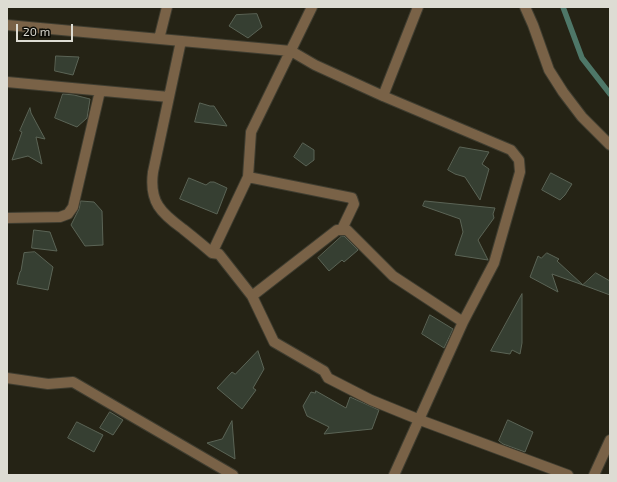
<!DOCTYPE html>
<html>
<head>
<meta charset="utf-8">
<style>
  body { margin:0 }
  #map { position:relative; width:617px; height:482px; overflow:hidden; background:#252315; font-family:"Exo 2",sans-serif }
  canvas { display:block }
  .frame { position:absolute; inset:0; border:8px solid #dddcd3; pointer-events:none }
  .scale { position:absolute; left:16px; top:24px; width:57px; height:18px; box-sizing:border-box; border:2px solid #dddcd3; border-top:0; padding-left:5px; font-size:12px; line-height:14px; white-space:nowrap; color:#dddcd3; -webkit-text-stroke:3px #0d0d07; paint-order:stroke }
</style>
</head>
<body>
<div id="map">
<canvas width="617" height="482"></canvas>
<div class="frame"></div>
<div class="scale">20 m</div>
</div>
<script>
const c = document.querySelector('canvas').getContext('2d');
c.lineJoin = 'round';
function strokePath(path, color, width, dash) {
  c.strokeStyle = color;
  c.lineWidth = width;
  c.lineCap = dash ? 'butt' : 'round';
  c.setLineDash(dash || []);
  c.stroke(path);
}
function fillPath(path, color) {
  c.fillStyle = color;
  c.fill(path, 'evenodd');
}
strokePath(new Path2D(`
  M563,7L582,58L610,94`), '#4e7768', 5.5);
const building = new Path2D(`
  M257,14L262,27L248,38L229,26L236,15Z
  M56,56L79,57L73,75L55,71Z
  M63,94L74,95L90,99L87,118L77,127L55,118Z
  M200,103L210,106H214L227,126L195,122Z
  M30,108L31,113L45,139L36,137L42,164L28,156L12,160L22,132L20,131Z
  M303,143L314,150V160L306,166L294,157Z
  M460,147L489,152L482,164L489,169L480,200L465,177L455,174L448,170Z
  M551,173L572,184L565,195L560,200L542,190Z
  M189,178L206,185L210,182H214L227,188L217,214L180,199Z
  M81,201L94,202L102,211L103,245L85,246L71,225L79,209Z
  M425,201L495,208L493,214L494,218L478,240L488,260L455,255L463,232L460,219L423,206Z
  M34,230L50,232L57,251L32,248Z
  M342,236H344L358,250L344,262L342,260L329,271L318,258Z
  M35,252L53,267L48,290L17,284L20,272L21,271L24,253Z
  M547,253L559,259L557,261L583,285L552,274L558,292L530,277L538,256L541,258Z
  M596,273L610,281V295L583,285Z
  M522,294V343L520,354L512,350L510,354L491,351Z
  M430,315L453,329L444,348L422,334Z
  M258,351L264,369L253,388L256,390L242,409L217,388L232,372L235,374Z
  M316,391L346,408L350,397L379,410L372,429L324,434L329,427L307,416L303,406L311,392L315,393Z
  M110,412L123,420L113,435L100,428Z
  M508,420L533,432L525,452L503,444L499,441Z
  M232,421L235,459L207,443L222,439Z
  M77,422L103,435L94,452L68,438Z`);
fillPath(building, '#363f32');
strokePath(building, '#5b6456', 1);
const minor = new Path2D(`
  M525,7L533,25L549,70L563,92L582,117L610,145
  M7,25L291,51L315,65L383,96L511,150L519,160L520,172L494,263L463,322L394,475
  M159,39L167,7
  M181,41L153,172C149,202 161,213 183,229C193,237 203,245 212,253L219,254L252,296L274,342L324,371L328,378L371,400L420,420L568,475
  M7,82L169,97
  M383,96L418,7
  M248,177L352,198L354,204L342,229
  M7,218L60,217L68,214L73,207L100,91
  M212,253L248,177L251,132L312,7
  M252,296L337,230H347L393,276L463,322
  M7,378L48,384L73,382L233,475
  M594,475L610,440`);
strokePath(minor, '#3f3d30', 12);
strokePath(minor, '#796247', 10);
</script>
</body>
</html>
